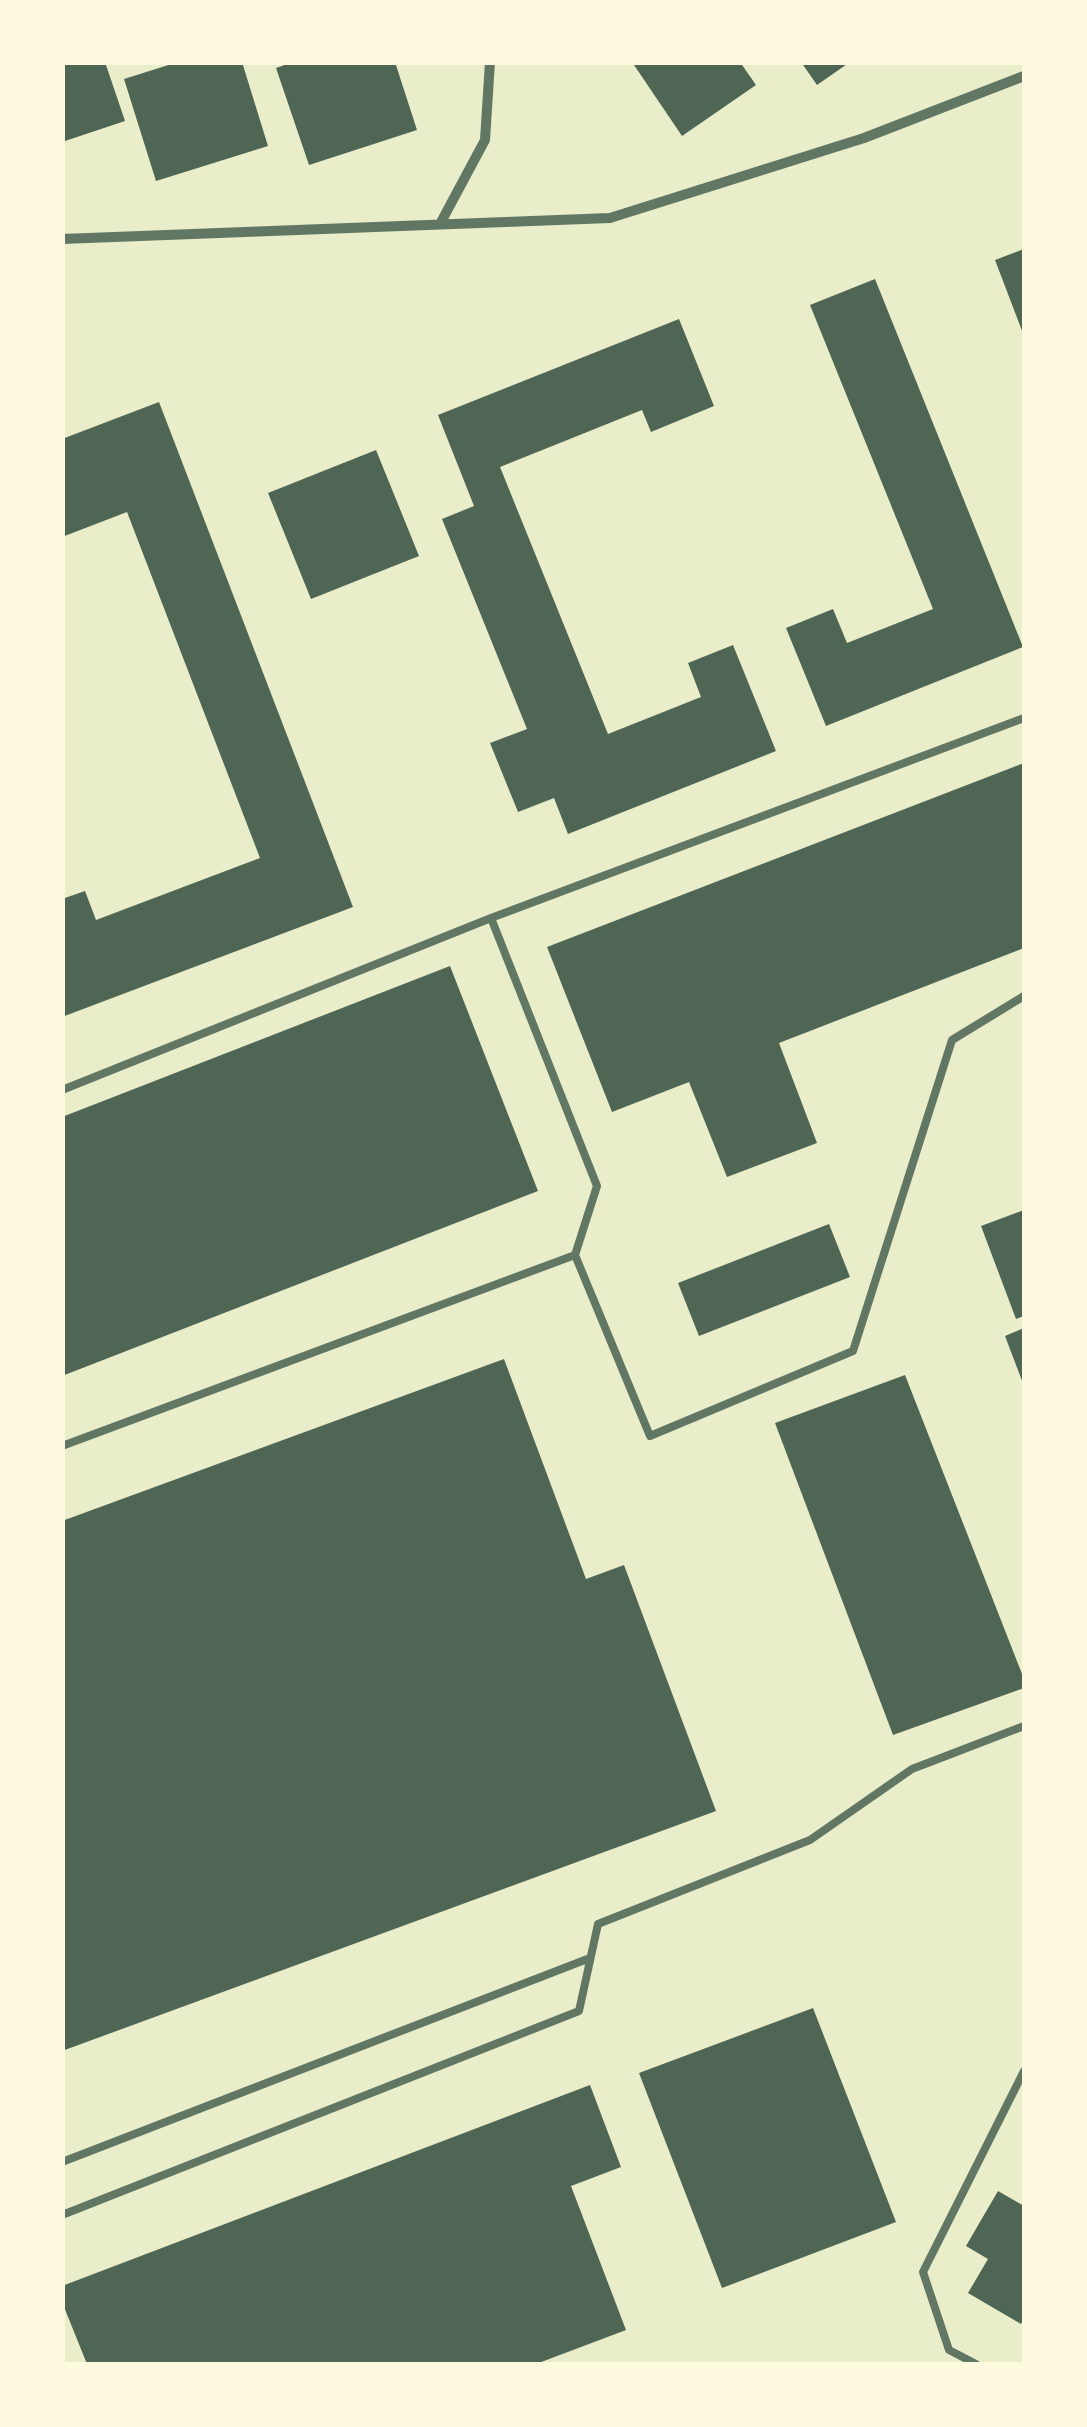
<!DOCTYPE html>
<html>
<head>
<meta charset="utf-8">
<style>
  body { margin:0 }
  #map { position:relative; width:1087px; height:2427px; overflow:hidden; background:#e9edc9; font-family:Raleway,sans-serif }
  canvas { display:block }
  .frame { position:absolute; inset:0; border:65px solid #fefae0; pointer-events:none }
</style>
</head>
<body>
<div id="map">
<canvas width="1087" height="2427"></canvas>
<div class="frame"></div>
</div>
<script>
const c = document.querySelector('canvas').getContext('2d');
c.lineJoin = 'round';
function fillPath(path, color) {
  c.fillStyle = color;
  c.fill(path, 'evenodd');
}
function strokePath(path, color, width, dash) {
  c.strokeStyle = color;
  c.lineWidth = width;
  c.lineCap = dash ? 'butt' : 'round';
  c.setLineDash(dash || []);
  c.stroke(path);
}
fillPath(new Path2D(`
  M62,62H105L125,121L62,142Z
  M178,62H242L268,146L156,181L124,79Z
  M293,62H395L417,130L309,165L276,68Z
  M632,62H740L756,85L682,136Z
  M801,62H850L817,85Z
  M1024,249V336L995,260Z
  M875,279L1023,647L826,726L786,628L833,609L847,643L933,609L810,305Z
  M679,319L714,406L651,432L642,410L500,467L608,734L701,697L688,663L733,645L776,751L568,834L554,798L518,812L490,743L527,729L442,519L474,506L438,415Z
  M159,402L353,907L62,1017V899L85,891L96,920L260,858L127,512L62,537V439Z
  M376,450L419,556L311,599L268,493Z
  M1024,763V948L779,1043L817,1143L727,1177L689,1082L612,1112L547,947Z
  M450,966L538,1191L62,1376V1117Z
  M1024,1210V1316L1016,1319L981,1226Z
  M829,1224L850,1277L699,1336L678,1283Z
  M1024,1328V1386L1005,1336Z
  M504,1359L586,1579L624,1565L716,1811L62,2051V1521Z
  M905,1375L1024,1679V1688L893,1735L775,1423Z
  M813,2008L896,2222L722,2288L639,2073Z
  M590,2085L621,2167L571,2186L626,2330L536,2364H87L62,2302V2286Z
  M998,2191L1024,2206V2318L1021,2324L968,2293L988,2259L966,2246Z`), '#4f6655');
strokePath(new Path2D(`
  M491,918L597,1186L575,1255L650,1436L853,1351L952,1040L1024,996
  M62,1090L491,918L1024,718
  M62,1446L575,1255
  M62,2162L590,1958
  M62,2215L579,2011L598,1924L810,1840L912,1769L1024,1726
  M976,2364L949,2350L923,2272L1024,2071`), '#617663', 8);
strokePath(new Path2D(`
  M440,224L485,140L490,62
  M62,239L610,218L864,138L1024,76`), '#617663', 10);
</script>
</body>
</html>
